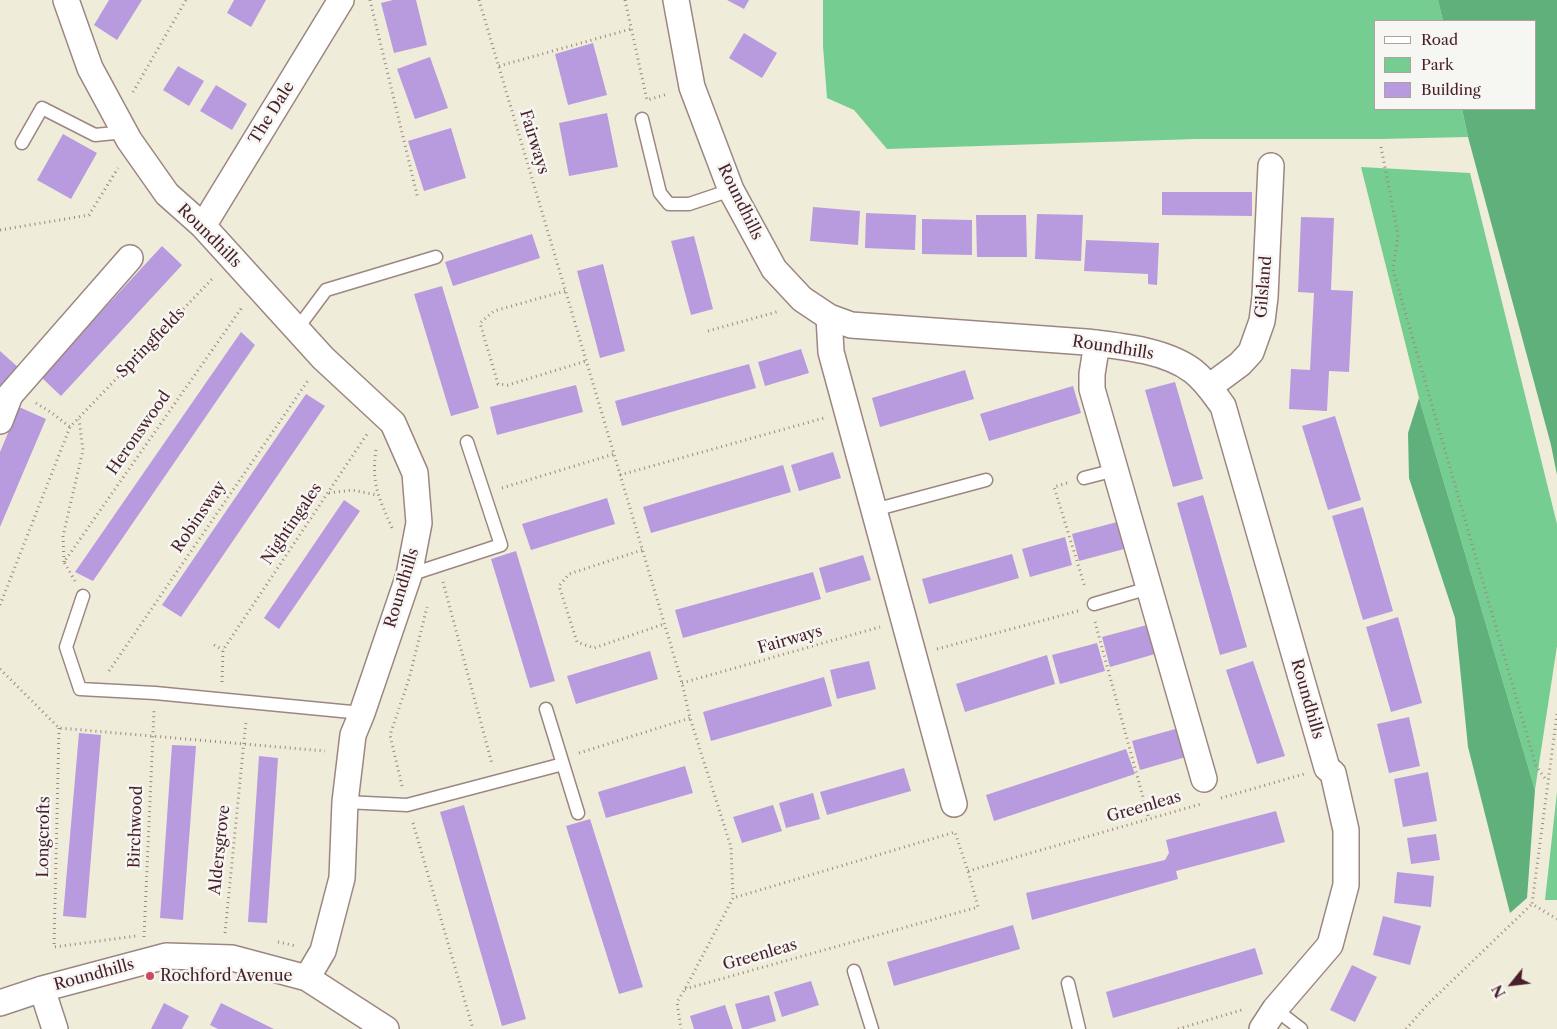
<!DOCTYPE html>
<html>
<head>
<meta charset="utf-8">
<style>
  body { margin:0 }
  #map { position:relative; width:1557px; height:1029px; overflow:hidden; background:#f0ecda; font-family:"Libre Caslon Text",serif }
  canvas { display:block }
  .legend { position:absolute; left:1374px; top:20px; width:162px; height:90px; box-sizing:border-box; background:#f6f6f2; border:1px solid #b1a0a2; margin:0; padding:6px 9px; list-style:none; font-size:15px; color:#4a1f2b }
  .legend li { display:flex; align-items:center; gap:10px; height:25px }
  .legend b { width:25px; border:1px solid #b1a0a2 }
  .north { position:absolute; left:1487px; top:959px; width:50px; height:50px; -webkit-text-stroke:4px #f6f6f2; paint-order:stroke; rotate:241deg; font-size:14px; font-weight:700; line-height:20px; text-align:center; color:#4a1f2b }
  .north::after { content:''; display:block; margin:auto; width:18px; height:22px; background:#4a1f2b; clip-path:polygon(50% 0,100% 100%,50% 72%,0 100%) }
</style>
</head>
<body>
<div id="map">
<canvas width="1557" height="1029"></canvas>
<ul class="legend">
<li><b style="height:6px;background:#fff"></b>Road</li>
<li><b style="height:14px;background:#76cd92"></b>Park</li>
<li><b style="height:14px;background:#b89adf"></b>Building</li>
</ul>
<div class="north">N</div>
</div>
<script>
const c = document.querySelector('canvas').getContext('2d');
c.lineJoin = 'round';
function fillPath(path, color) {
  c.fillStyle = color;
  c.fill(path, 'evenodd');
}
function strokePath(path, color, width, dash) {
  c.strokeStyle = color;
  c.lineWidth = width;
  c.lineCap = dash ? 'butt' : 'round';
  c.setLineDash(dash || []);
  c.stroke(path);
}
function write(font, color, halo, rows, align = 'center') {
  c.font = font + ' "Libre Caslon Text",serif';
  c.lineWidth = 5;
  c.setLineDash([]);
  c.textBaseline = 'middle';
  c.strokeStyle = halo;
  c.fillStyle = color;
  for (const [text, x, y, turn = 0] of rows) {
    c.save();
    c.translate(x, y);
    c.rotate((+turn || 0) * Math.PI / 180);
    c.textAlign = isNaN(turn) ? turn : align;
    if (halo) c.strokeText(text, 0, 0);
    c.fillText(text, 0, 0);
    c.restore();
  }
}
fillPath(new Path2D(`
  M823,0H1438L1443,21H1376V109H1462L1468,137L1381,139H1196L887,149L854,110L827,98L823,46Z
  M1361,167L1470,173L1557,524V646L1535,790L1419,398Z
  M1557,792V900H1545Z`), '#76cd92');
fillPath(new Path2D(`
  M1438,0H1557V475L1551,445L1468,137L1462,109H1536V21H1443Z
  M1419,398L1535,790L1527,898L1510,913L1468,747L1455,618L1409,478L1408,433Z`), '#60b07c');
fillPath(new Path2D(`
  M109,0H142L117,40L94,25Z
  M234,0H266L251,27L227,13Z
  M393,0H416L427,45L394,53L381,3Z
  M727,0H749L744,9Z
  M744,33L777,53L762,78L729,58Z
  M593,43L607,95L568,105L555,54Z
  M430,57L448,108L415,119L397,69Z
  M178,66L204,81L189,106L163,90Z
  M216,85L247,104L232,130L200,111Z
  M607,113L618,167L569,176L559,123Z
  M451,128L466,178L424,191L408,141Z
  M63,134L97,153L71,199L37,180Z
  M1162,192H1252V216L1162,215Z
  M813,207L860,211L858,245L810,241Z
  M866,213L916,215L915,250L865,248Z
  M1037,214L1083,215L1081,261L1035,259Z
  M976,215H1026L1027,257H977Z
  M1301,217L1334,218L1331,290L1353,291L1349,372L1329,371L1327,411L1289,409L1291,369L1310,370L1314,293L1298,292Z
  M922,219L972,220V255L922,254Z
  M532,234L540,258L453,286L445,262Z
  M694,236L713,309L691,315L671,241Z
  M1086,240L1159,243L1157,285L1148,284V274L1084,271Z
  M162,246L182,265L61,396L41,377Z
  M603,264L625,351L600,358L577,271Z
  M442,286L479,408L451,416L414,294Z
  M241,332L255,345L93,581L75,572Z
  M801,349L809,373L765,386L758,362Z
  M0,351L20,369L0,391Z
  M749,364L756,388L622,426L615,401Z
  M965,370L974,399L880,427L872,398Z
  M1175,382L1203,479L1173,487L1145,390Z
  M576,385L583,412L497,435L490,407Z
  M1073,386L1081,413L989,441L980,414Z
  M306,394L325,406L181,617L162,605Z
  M19,407L46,419L0,527V452Z
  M1335,416L1361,500L1328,510L1302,426Z
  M833,452L841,478L799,491L791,465Z
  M783,465L791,492L651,533L643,507Z
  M1203,495L1247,647L1220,655L1177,503Z
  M607,498L615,524L531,550L522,524Z
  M344,500L360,511L279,629L264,618Z
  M1363,507L1393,611L1363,620L1332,516Z
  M1117,522L1124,549L1079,561L1072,534Z
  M1065,537L1072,565L1030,577L1022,549Z
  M516,551L555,681L530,688L491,559Z
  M1012,554L1019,578L929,604L922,579Z
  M863,555L871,580L826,593L819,568Z
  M813,572L821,599L683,638L675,610Z
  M1398,617L1422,703L1391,712L1366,627Z
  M1147,625L1155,654L1110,667L1102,637Z
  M1097,643L1105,671L1060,684L1052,655Z
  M650,651L658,679L576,704L567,676Z
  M1047,655L1055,684L965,712L956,684Z
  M869,661L876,689L837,699L830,670Z
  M1253,661L1285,756L1257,764L1226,670Z
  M824,677L832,706L711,741L703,712Z
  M1409,717L1420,766L1389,773L1377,724Z
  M1179,728L1186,757L1140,770L1132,741Z
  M79,733L101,735L86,918L63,916Z
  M172,745L196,746L183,920L160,918Z
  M1126,749L1135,774L994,821L986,795Z
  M259,756L278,758L267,923L248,922Z
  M685,766L693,793L606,818L598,792Z
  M904,768L911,791L827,815L820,792Z
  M1428,772L1437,821L1403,827L1394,779Z
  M813,793L820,819L786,828L779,803Z
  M464,805L526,1019L502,1026L440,812Z
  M773,805L782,831L742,843L733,817Z
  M1276,811L1285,842L1176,871L1178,879L1032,920L1026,893L1165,860L1169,853L1166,840Z
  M590,819L643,987L619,994L566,826Z
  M1436,834L1440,860L1411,864L1407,838Z
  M1397,872L1434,876L1431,907L1394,903Z
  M1383,916L1421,926L1410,965L1373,955Z
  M1013,925L1020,949L894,986L887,962Z
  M1255,948L1263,974L1113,1018L1106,992Z
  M1352,965L1377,977L1355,1022L1330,1010Z
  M811,981L819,1005L782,1017L774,992Z
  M769,995L776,1021L748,1029H742L735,1004Z
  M164,1003L189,1016L182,1029H151Z
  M221,1003L274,1029H218L210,1025Z
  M725,1005L733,1029H694L690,1016Z`), '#b89adf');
const lane = new Path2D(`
  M642,119L660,193L669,204H689L731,190
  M22,143L42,108L95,135L125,132
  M297,329L326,290L436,257
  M1084,478L1115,470
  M874,510L986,480
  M409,575L501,545L467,442
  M83,596L66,647L80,689L155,693L362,713
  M1094,604L1149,588
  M546,709L578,813
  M345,802L407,805L563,764
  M854,971L872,1029
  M1068,983L1079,1029
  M1275,1009L1301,1029`);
const street = new Path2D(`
  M66,0L90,68L129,140L167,194L203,226L323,358L393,423L415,473L419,523L409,575L362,713L353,735L345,802L342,878L323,951L307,978
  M676,0L692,87L731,190L774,269L802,299L829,317L851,325L1086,342C1120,346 1165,350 1193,371C1206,381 1214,394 1223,406L1327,768L1333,773L1346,830V885L1330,945L1275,1009L1262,1029
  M203,226L341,0
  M829,317L831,352L954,804
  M1097,343L1092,374V389L1204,779
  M1209,387L1240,364L1251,352L1262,321L1265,297L1271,166
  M0,421L10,395L130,258
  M42,989L55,1029
  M0,1003L42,989L166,956L232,958L307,978L386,1029`);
strokePath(lane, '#9d8682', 15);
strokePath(street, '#9d8682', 28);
strokePath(new Path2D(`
  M370,0L418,199
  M479,0L682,683L690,718L731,847L733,898L685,989L677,1002L681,1029
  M625,0L647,100L668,94
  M499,66L631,29
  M133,92L186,0
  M1381,147L1398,235L1393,270L1536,766L1547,781
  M0,230L89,215L118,168
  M565,291L494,311L480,323L498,384L508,385L586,361
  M708,331L780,311
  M36,403L52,413L70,427
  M376,450C371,484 379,498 392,528
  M620,475L824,418
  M1067,483L1054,487L1085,587
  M502,488L614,454
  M329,493L352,490L377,495
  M642,550L569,574L559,586L577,642L594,648L664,624
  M64,562L63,536L83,450L79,419
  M75,581L64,562L243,306
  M443,582L492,764
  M0,605L70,427L214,277
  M1095,622L1149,819
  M214,645L223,650
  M937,649L1078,611
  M0,669L59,728L325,751
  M109,671L309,379
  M222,682L223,650L367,434
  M682,683L880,627
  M1557,714L1532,904L1557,919
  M59,728L54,947L136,936
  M579,753L690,718
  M402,786L390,735L409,679L427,607
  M1221,798L1304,774
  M413,823L473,1029
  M968,871L1201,804
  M225,933L246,721
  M144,937L154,711
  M278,942L296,946
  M685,989L978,907L968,871L955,832L733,898
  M1178,1029L1245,1009
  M1406,1029L1428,1004L1532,904`), '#9d8682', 3, [1, 4]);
strokePath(lane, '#fff', 12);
strokePath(street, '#fff', 25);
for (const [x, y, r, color] of [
  [150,976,5,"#d1495b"]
]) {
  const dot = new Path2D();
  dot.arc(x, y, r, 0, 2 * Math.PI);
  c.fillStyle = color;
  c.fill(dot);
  strokePath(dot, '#f6f6f2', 2);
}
write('16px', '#4a1f2b', '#f6f6f2', [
  ["The Dale",272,113,-58],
  ["Fairways",534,142,73],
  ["Roundhills",740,202,64],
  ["Roundhills",209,236,45],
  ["Gilsland",1264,287,-85],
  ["Springfields",151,343,-46],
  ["Roundhills",1113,348,9],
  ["Heronswood",139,433,-55],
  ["Robinsway",199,517,-56],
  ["Nightingales",292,524,-56],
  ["Roundhills",402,588,-73],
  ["Fairways",790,640,-16],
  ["Roundhills",1307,699,74],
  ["Greenleas",1144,807,-16],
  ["Birchwood",136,827,-88],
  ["Longcrofts",44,837,-89],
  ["Aldersgrove",220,850,-84],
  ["Greenleas",760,955,-16],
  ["Roundhills",94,975,-15]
]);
write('16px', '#4a1f2b', '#f6f6f2', [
  ["Rochford Avenue",160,976]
], 'left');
</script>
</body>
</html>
